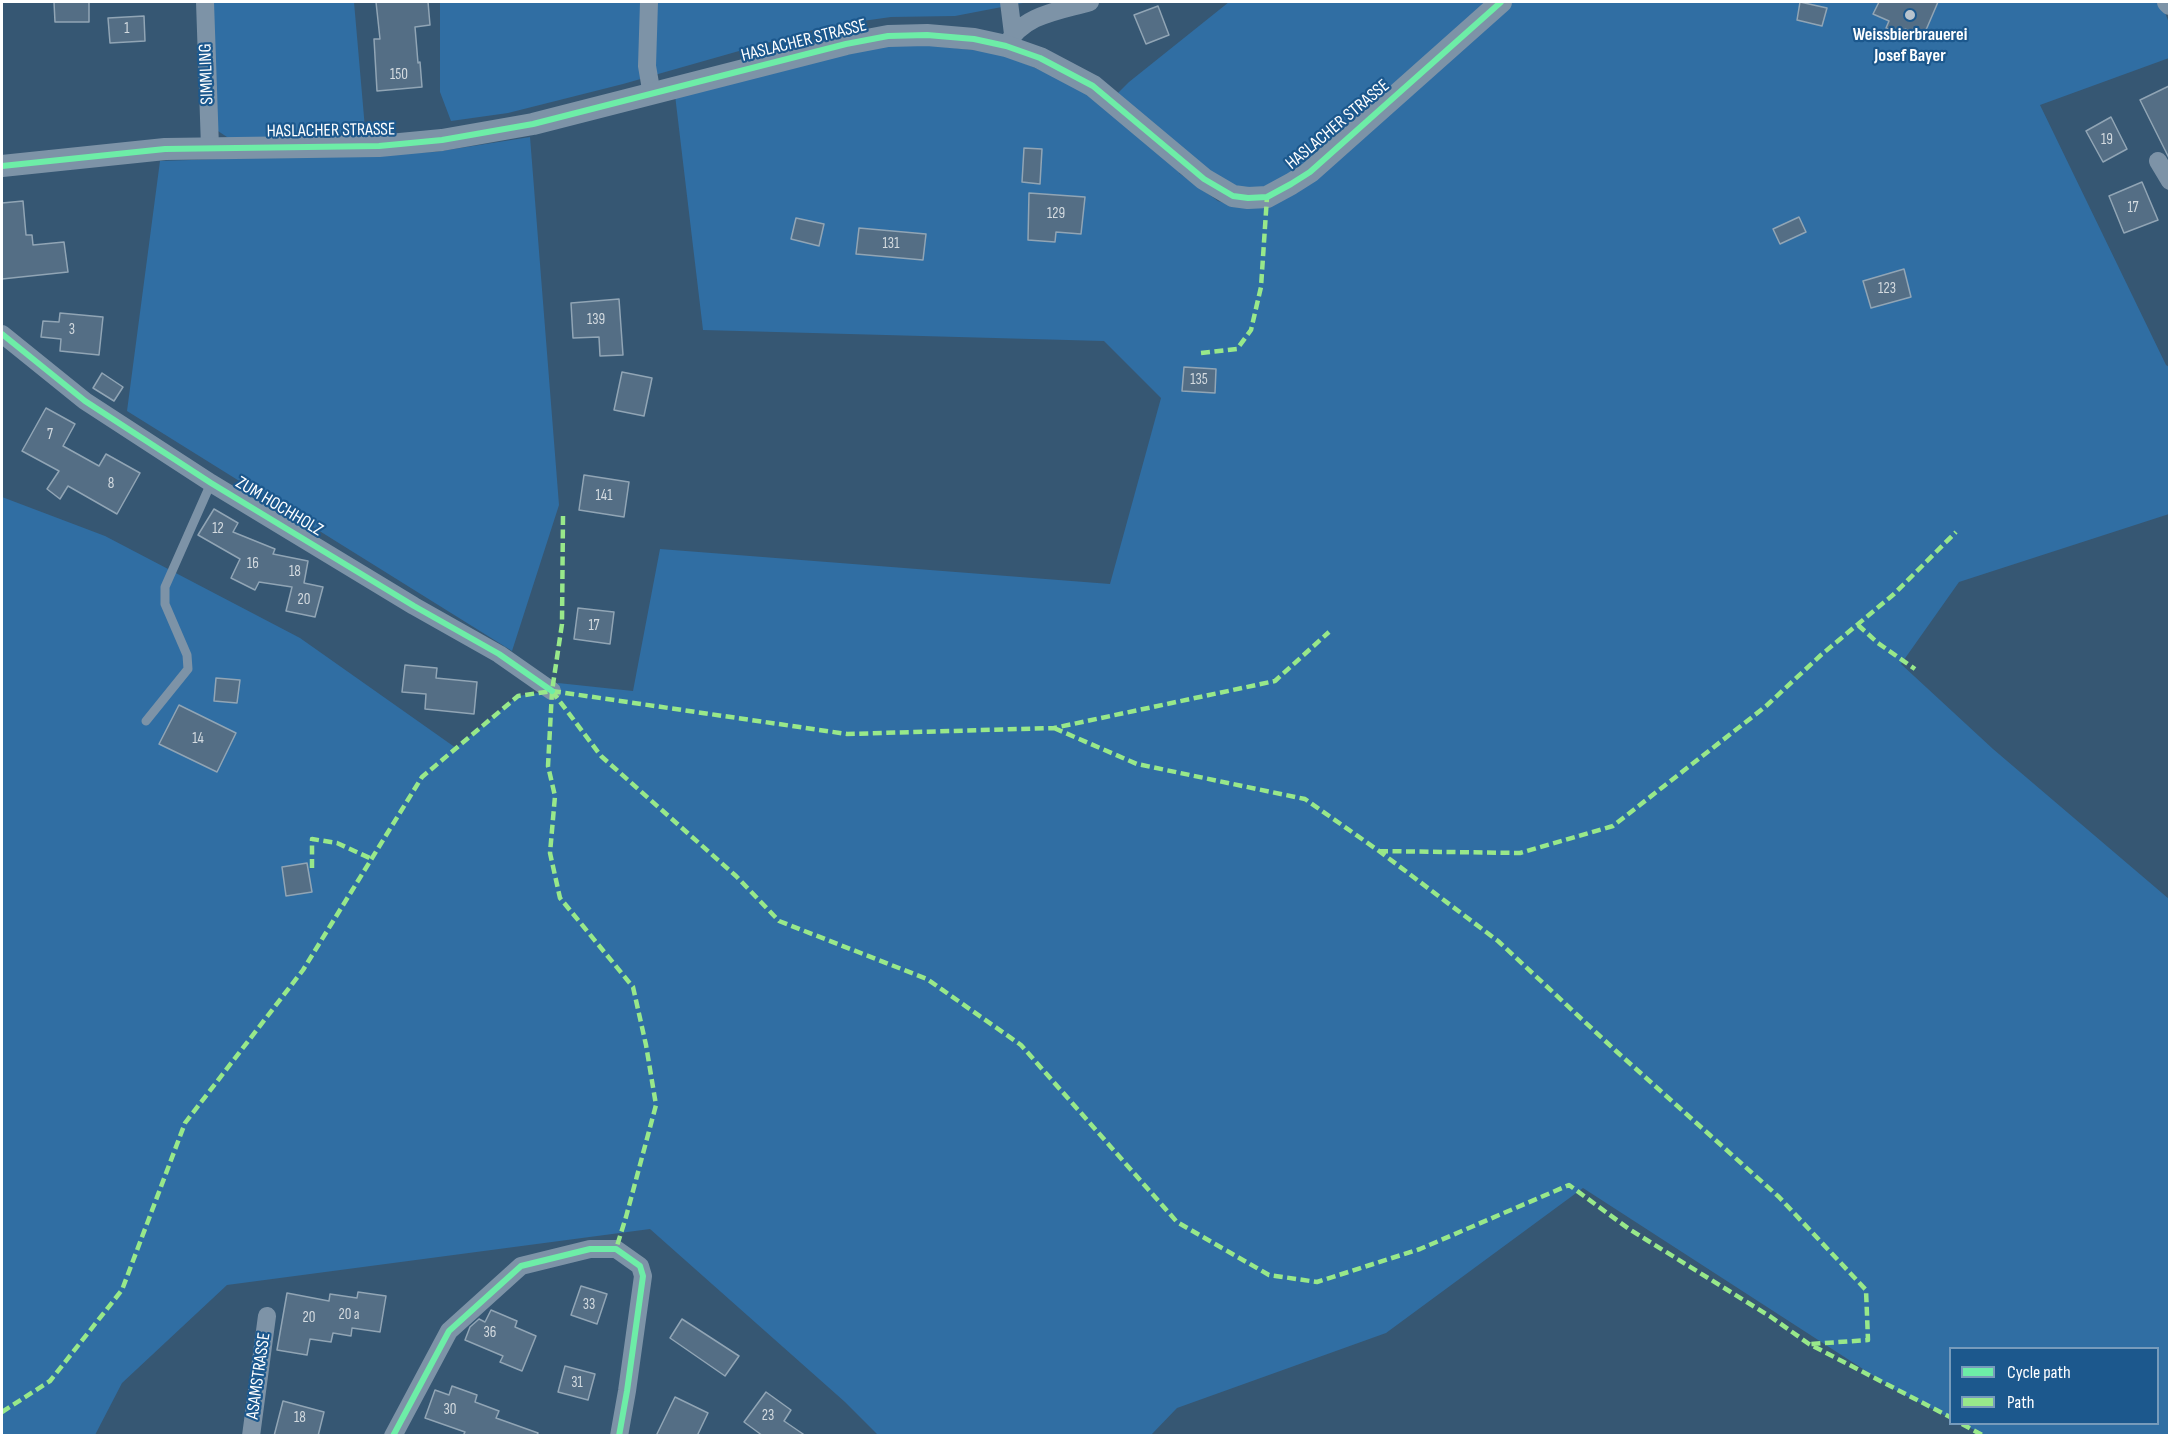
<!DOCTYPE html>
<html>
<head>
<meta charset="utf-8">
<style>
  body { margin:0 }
  #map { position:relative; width:2171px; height:1437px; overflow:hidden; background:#365773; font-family:"Sofia Sans Condensed",sans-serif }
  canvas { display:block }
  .frame { position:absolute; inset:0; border:3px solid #fff; pointer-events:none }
  .legend { position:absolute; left:1949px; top:1347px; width:210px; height:78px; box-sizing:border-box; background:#1c588d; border:2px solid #779bbb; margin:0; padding:8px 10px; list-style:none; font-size:18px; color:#fff }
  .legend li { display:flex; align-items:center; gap:12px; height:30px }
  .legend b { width:30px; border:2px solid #779bbb }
</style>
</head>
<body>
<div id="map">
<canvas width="2171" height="1437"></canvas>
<div class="frame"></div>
<ul class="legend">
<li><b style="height:8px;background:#6deda7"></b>Cycle path</li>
<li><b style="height:8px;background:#98e88a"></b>Path</li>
</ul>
</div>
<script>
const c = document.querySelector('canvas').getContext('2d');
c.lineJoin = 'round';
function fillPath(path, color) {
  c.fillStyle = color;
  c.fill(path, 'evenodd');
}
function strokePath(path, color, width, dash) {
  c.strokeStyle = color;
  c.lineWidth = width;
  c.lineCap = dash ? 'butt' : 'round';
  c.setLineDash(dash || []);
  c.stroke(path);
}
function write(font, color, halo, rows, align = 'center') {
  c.font = font + ' "Sofia Sans Condensed",sans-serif';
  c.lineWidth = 4.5;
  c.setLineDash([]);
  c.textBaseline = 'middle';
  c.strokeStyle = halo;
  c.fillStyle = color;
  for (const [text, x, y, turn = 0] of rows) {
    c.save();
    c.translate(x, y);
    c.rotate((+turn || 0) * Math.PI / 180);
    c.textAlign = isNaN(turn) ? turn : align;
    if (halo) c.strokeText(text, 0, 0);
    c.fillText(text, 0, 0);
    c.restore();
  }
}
fillPath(new Path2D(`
  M208,2H354L366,140L230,139L215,129Z
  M440,2H1028L955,16L891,17L827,26L623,84L508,113L451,121L440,92Z
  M1229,2H1495L1297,175L1267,191L1234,193L1190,170L1179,173L1218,201L1240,208H1260L1509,2H2161L2169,23V58L2040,105L2166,365L2169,367V514L1959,582L1901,664L1993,749L2169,899V1435H1985L1962,1424H2158V1348H1950V1418L1897,1391L1583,1188L1386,1333L1177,1408L1151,1435H878L845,1402L650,1229L227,1285L122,1383L95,1435H2V497L105,536L300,638L456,748L518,696L552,691L558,683L633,691L660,549L1110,584L1161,398L1104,341L703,330L675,95L900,42L1000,53L1111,100L1129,82Z
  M530,137L559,505L512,651L127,411L160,161L435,152Z`), '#306ea3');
const building = new Path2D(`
  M54,2H89V22H55Z
  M376,2H428L430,25L415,27L418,63L420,62L422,87L377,91L374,39H380Z
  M1800,2L1827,8L1822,26L1797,20Z
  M1879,2H1938L1923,37L1905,29L1902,35L1886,28L1889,21L1873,14Z
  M1158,6L1169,35L1146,44L1134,15Z
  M144,16L145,41L110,43L108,18Z
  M2169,86V158L2140,100Z
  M2111,117L2127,149L2103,162L2086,131Z
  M1024,148L1042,149L1040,184L1022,182Z
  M2142,182L2158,220L2124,233L2109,196Z
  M1029,193L1085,197L1081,234L1056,232L1055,242L1028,240Z
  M23,201L26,235H32L33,245L64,242L68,272L2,279V203Z
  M1799,217L1806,232L1780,244L1773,229Z
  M796,218L824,224L819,246L791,239Z
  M859,228L926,234L923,260L856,254Z
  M1904,269L1911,297L1871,308L1863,281Z
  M619,299L623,355L600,356L599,337L573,338L571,303Z
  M60,313L103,317L99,355L60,351L61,339L41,337L43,321L59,322Z
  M1184,367L1216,369L1215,393L1182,391Z
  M622,372L652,378L644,416L614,410Z
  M102,373L123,387L114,401L93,388Z
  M46,408L75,424L63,446L99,466L106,454L140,473L117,514L68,486L60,499L47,489L59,471L22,451Z
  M584,475L629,482L624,517L579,510Z
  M214,509L238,523L233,532L275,549L273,554L308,561L304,583L323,587L315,617L286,611L292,587L259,582L255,590L231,578L240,559L198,535Z
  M578,608L614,612L610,644L574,639Z
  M405,665L437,668L436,678L477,682L474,714L425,709L426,694L402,692Z
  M216,678L240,680L237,703L214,701Z
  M179,705L236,733L217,772L159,744Z
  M307,863L312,892L286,896L282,867Z
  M581,1286L607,1294L597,1324L571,1315Z
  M358,1292L386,1296L380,1332L352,1328L351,1336L333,1333L331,1342L310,1339L307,1355L277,1350L287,1293L329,1301L330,1294L357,1298Z
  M491,1310L517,1321L515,1327L536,1336L522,1371L500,1362L503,1356L465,1340L470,1327L479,1319L485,1322Z
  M682,1319L739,1356L725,1376L670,1338Z
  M565,1366L595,1374L588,1400L558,1392Z
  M452,1386L477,1395L475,1402L499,1411L496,1418L538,1433L537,1436H463L465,1432L425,1418L435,1390L449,1395Z
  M766,1392L791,1410L784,1421L806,1436H763L744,1422Z
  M675,1397L708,1413L697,1436H656Z
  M283,1401L324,1412L318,1436H274Z`);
fillPath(building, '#546e85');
strokePath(building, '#91a5b5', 1.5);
strokePath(new Path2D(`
  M146,721L188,669L187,655L165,604V587L211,483`), '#7d93a7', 9);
strokePath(new Path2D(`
  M205,2L210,147
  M649,2L647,66L652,95
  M1009,2L1013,34
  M1006,46C1023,14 1059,11 1090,2
  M2158,161L2170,181
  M2,334L85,401L211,483L414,606L499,654L552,691
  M251,1436L267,1316
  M393,1436L449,1331L521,1266L590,1249H616L640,1266L643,1276L627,1391L619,1436`), '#7d93a7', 18);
strokePath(new Path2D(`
  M2168,2L2170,4
  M2,166L165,149L379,146L442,140L533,124L846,44L888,36L927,35L974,39L1006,46L1040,58L1093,86L1204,179L1233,196L1248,198L1267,197L1291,184L1310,172L1501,2`), '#7d93a7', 22);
strokePath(new Path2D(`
  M1201,353L1237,349L1251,330L1261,287L1267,197
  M563,516L562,624L552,691L548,766L555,796L550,853L560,898L633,987L646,1045L656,1105L626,1217L616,1249
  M1858,625L1878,643L1915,669
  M552,691L601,756L736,876L779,921L927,979L1021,1045L1177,1222L1269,1275L1317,1282L1420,1249L1569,1185L1629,1229L1771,1317L1809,1344L1950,1417
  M1054,728L1137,764L1305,799L1379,851L1498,941L1616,1051L1779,1197L1866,1290L1868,1340L1811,1344
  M1379,851L1520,853L1613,826L1765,707L1821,655L1894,594L1956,532
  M312,868V839L337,843L372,859
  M2,1412L50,1381L122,1290L185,1123L303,970L422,777L518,696L552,691L847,734L1054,728L1275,681L1329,632
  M1962,1424L1984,1436`), '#98e88a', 4.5, [9, 4.5]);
strokePath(new Path2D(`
  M2,166L165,149L379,146L442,140L533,124L846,44L888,36L927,35L974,39L1006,46L1040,58L1093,86L1204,179L1233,196L1248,198L1267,197L1291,184L1310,172L1501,2
  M2,334L85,401L211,483L414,606L499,654L552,691
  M393,1436L449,1331L521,1266L590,1249H616L640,1266L643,1276L627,1391L619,1436`), '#6deda7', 6);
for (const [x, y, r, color] of [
  [1910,15,6,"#b9c4ce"]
]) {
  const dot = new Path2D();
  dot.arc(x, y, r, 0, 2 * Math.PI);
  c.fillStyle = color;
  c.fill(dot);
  strokePath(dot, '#1c588d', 2);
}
write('15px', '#d4dbe0', null, [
  ["1",127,29],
  ["150",399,75],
  ["19",2107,140],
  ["17",2133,208],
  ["129",1056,214],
  ["131",891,244],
  ["123",1887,289],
  ["139",596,320],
  ["3",72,330],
  ["135",1199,380],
  ["7",50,435],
  ["8",111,484],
  ["141",604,496],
  ["12",218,529],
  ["16",253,564],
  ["18",295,572],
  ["20",304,600],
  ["17",594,626],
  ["14",198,739],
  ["33",589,1305],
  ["20 a",349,1315],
  ["20",309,1318],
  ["36",490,1333],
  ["31",577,1383],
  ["30",450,1410],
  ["23",768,1416],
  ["18",300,1418]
]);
write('bold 18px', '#fff', '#1c588d', [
  ["Weissbierbrauerei",1910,35],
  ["Josef Bayer",1910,56]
]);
write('18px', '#fff', '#1c588d', [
  ["HASLACHER STRASSE",804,41,-14],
  ["SIMMLING",207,74,-92],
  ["HASLACHER STRASSE",1338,125,-40],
  ["HASLACHER STRASSE",331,131,-1],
  ["ZUM HOCHHOLZ",279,507,31],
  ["ASAMSTRASSE",259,1376,-82]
]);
</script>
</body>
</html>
